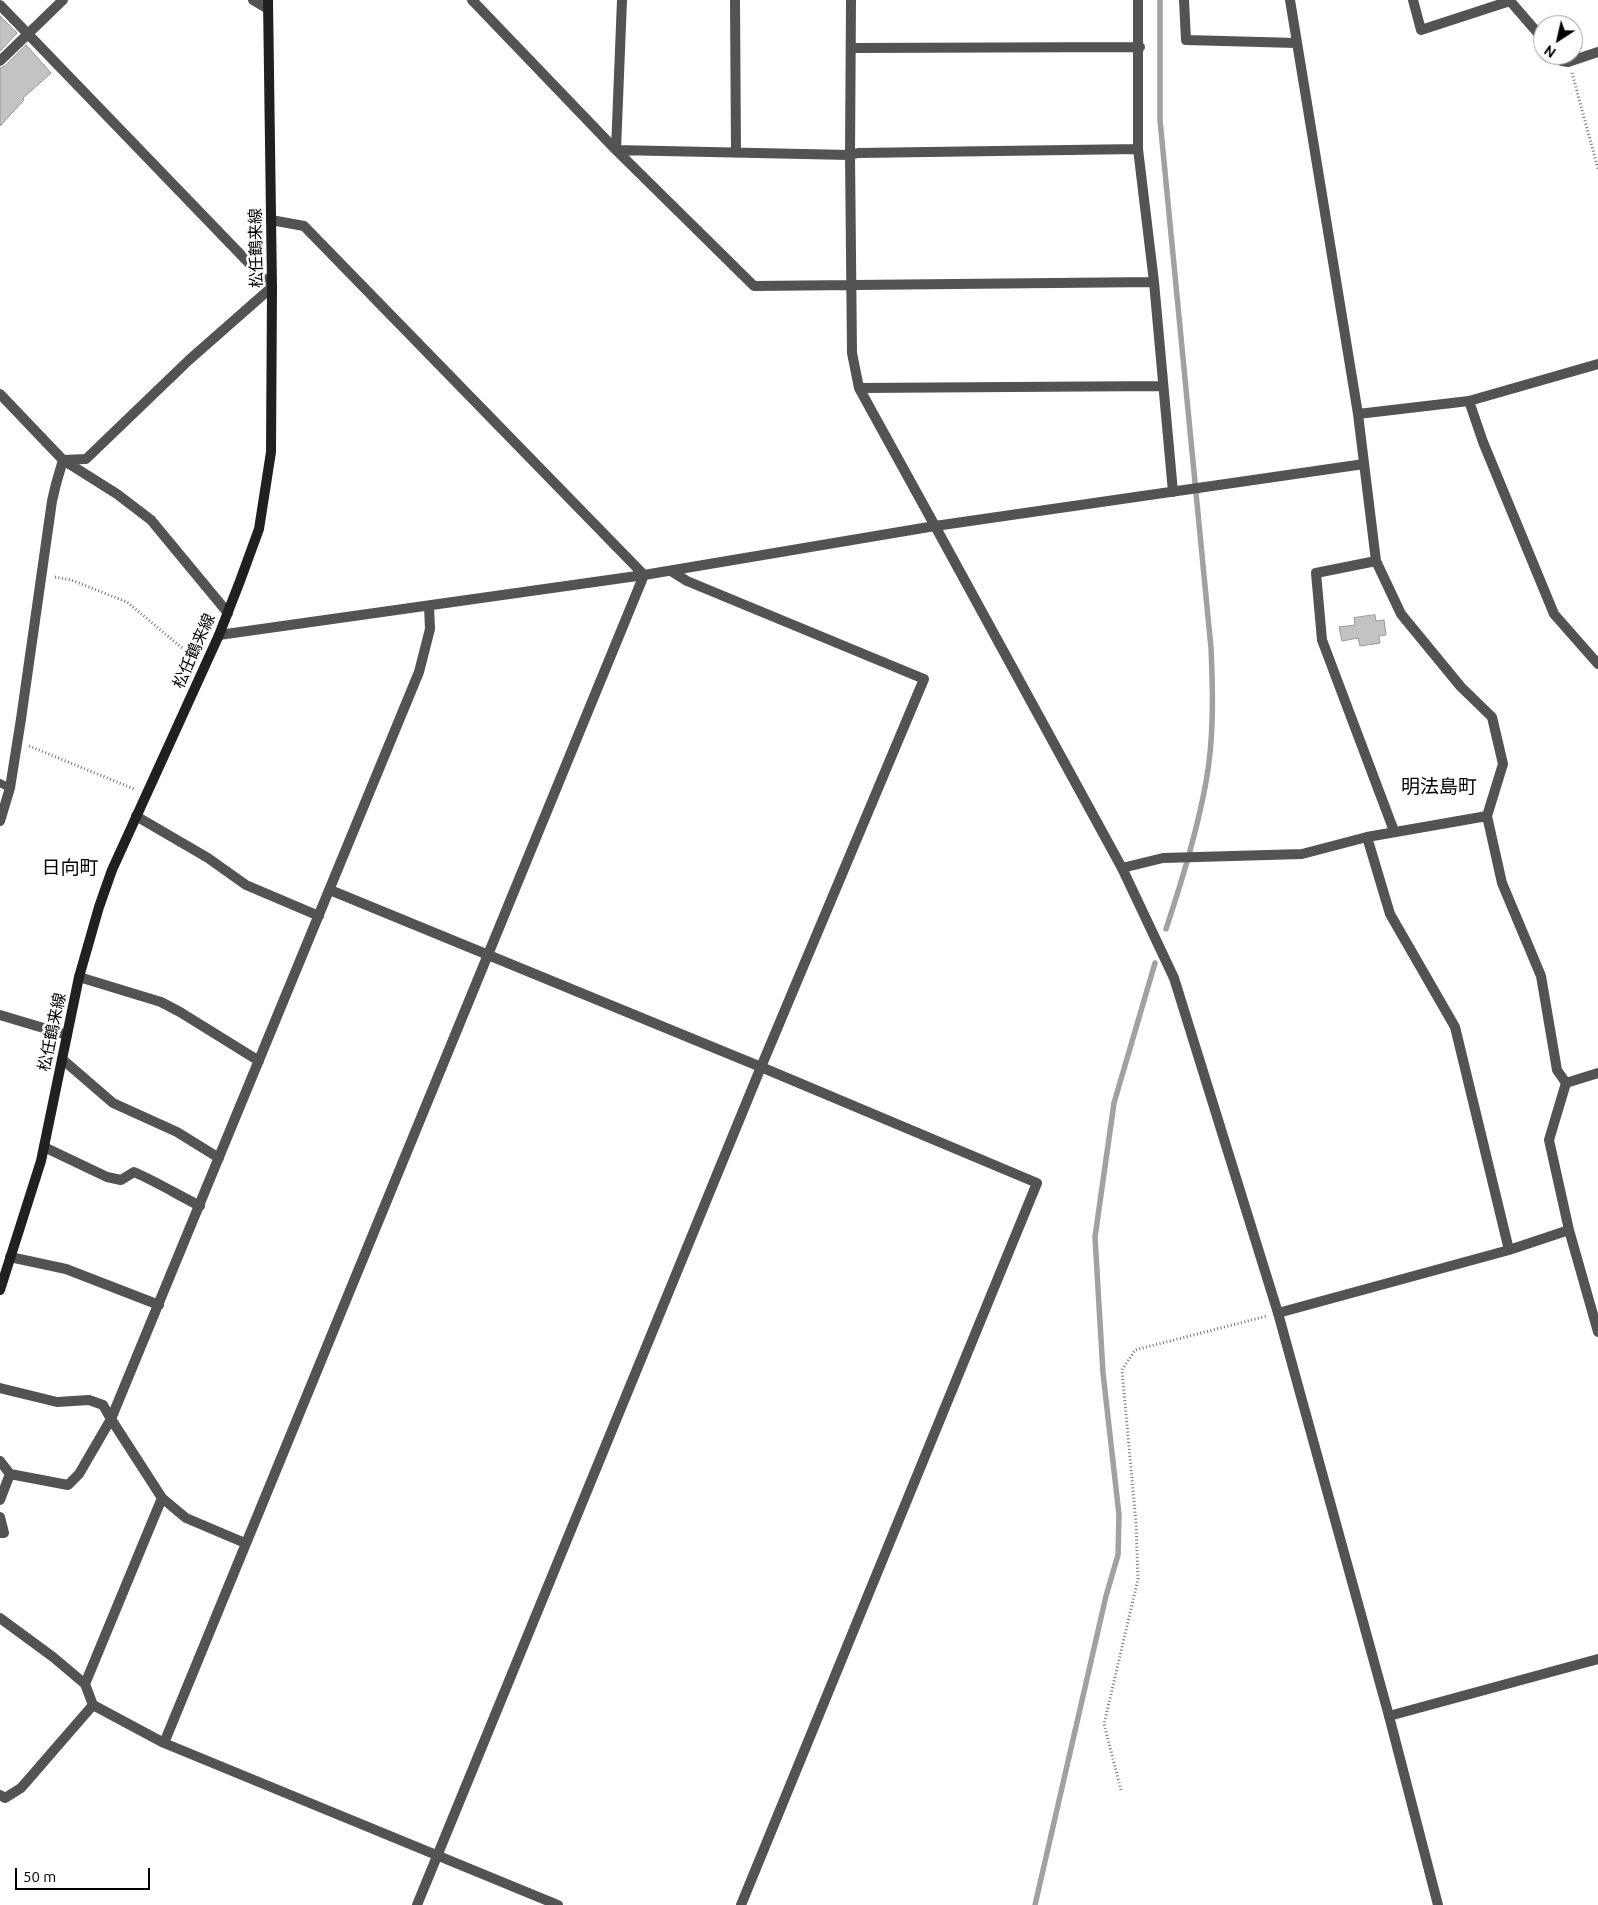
<!DOCTYPE html>
<html>
<head>
<meta charset="utf-8">
<style>
  body { margin:0 }
  #map { position:relative; width:1598px; height:1905px; overflow:hidden; background:#fff; font-family:Ubuntu,sans-serif }
  canvas { display:block }
  .north { position:absolute; left:1533px; top:15px; width:50px; height:50px; box-sizing:border-box; background:#fff; border:1px solid #999; border-radius:50%; rotate:215deg; font-size:14px; font-weight:700; line-height:20px; text-align:center; color:#000 }
  .north::after { content:''; display:block; margin:auto; width:18px; height:22px; background:#000; clip-path:polygon(50% 0,100% 100%,50% 72%,0 100%) }
  .scale { position:absolute; left:15px; top:1868px; width:135px; height:22px; box-sizing:border-box; border:2px solid #000; border-top:0; padding-left:6px; font-size:15px; line-height:18px; white-space:nowrap; color:#000; -webkit-text-stroke:4px #fff; paint-order:stroke }
</style>
</head>
<body>
<div id="map">
<canvas width="1598" height="1905"></canvas>
<div class="north">N</div>
<div class="scale">50 m</div>
</div>
<script>
const c = document.querySelector('canvas').getContext('2d');
c.lineJoin = 'round';
function strokePath(path, color, width, dash) {
  c.strokeStyle = color;
  c.lineWidth = width;
  c.lineCap = dash ? 'butt' : 'round';
  c.setLineDash(dash || []);
  c.stroke(path);
}
function fillPath(path, color) {
  c.fillStyle = color;
  c.fill(path, 'evenodd');
}
function write(font, color, halo, rows, align = 'center') {
  c.font = font + ' Ubuntu,"Noto Sans JP",sans-serif';
  c.lineWidth = 5;
  c.setLineDash([]);
  c.textBaseline = 'middle';
  c.strokeStyle = halo;
  c.fillStyle = color;
  for (const [text, x, y, turn = 0] of rows) {
    c.save();
    c.translate(x, y);
    c.rotate((+turn || 0) * Math.PI / 180);
    c.textAlign = isNaN(turn) ? turn : align;
    if (halo) c.strokeText(text, 0, 0);
    c.fillText(text, 0, 0);
    c.restore();
  }
}
strokePath(new Path2D(`
  M1160,0V120L1211,648C1213,693 1214,738 1206,782C1197,832 1182,881 1166,929
  M1035,1905L1106,1596L1118,1555L1119,1515L1103,1373L1095,1237L1114,1103L1155,963`), '#a1a1a1', 5.5);
const building = new Path2D(`
  M0,16L17,33L0,51Z
  M26,45L51,73L23,98L24,100L0,126V68L5,66Z
  M1375,615L1376,621L1384,620L1386,635L1379,636L1380,643L1360,646L1358,638L1342,641L1339,627L1355,625L1354,618Z`);
fillPath(building, '#c3c3c3');
strokePath(building, '#979797', 1);
strokePath(new Path2D(`
  M1572,73L1598,169
  M55,577L71,580L127,602L194,658
  M29,746L134,789
  M1121,1790L1104,1724L1138,1579L1136,1523L1122,1370L1135,1350L1267,1316`), '#757575', 3, [1, 2.5]);
strokePath(new Path2D(`
  M0,783L10,788`), '#535353', 8);
strokePath(new Path2D(`
  M253,0L268,9
  M472,0L616,150L754,286L1154,282
  M622,0L616,150L850,155L858,153L1138,149
  M735,0L736,153
  M851,0L850,155L852,353L859,388L935,526
  M1138,0V149L1154,282L1173,492
  M1184,0L1186,40L1297,43
  M1290,0L1358,414L1376,561L1401,614L1461,687L1492,717L1503,764L1487,816L1502,883L1541,976L1557,1070L1566,1083
  M1413,0L1421,30L1510,1L1543,39
  M0,5L272,287L189,360L86,459L63,460L56,484L52,501L21,719L10,788L0,821
  M851,48L1140,47
  M1557,55L1562,61L1568,62L1598,52
  M0,61L63,0
  M271,220L304,226L644,575
  M859,388L1163,386
  M1469,401L1483,442L1554,614L1598,664
  M1358,414L1469,401L1598,364
  M63,460L117,494L151,520L228,613
  M1376,561L1316,573L1322,640L1394,831
  M429,606L430,629L419,672L111,1419L162,1498L85,1684L93,1705L164,1743L558,1905
  M219,635L644,575L935,526L1364,464
  M136,816L208,858L246,885L319,916
  M1487,816L1367,837L1390,914L1455,1027L1509,1250
  M1122,868L1163,858L1302,854L1367,837
  M330,890L761,1067L1037,1183L741,1905
  M79,977L161,1002L180,1012L259,1061
  M0,1015L67,1035
  M62,1059L113,1103L177,1132L219,1158
  M1566,1083L1549,1140L1569,1230L1598,1332
  M1566,1083L1598,1073
  M44,1147L107,1177L121,1180L134,1172C157,1182 178,1195 200,1206
  M10,1257L66,1269L159,1305
  M1278,1313L1509,1250L1569,1230
  M0,1388L57,1402L89,1400L103,1405L111,1419L79,1474L68,1485L10,1474
  M0,1461L10,1474L0,1500
  M162,1498L186,1518L245,1543
  M0,1517L4,1533H0
  M0,1618L53,1657L85,1684
  M1389,1716L1598,1659
  M164,1743L644,575
  M0,1795L5,1798L21,1788L93,1705
  M417,1905L761,1067L924,679L687,581L671,571`), '#535353', 10);
strokePath(new Path2D(`
  M0,394L63,460
  M935,526L1122,868L1174,978L1278,1313L1389,1716L1438,1905`), '#535353', 10);
strokePath(new Path2D(`
  M0,1290L41,1161L79,977L99,907L112,870L219,635L240,581L259,529L271,452L272,287L268,0`), '#202020', 10);
write('16px', '#000', '#fff', [
  ["松任鶴来線",256,248,-91],
  ["松任鶴来線",194,651,-66],
  ["松任鶴来線",52,1032,-78]
]);
write('19px', '#000', '#fff', [
  ["明法島町",1439,787],
  ["日向町",70,868]
]);
</script>
</body>
</html>
